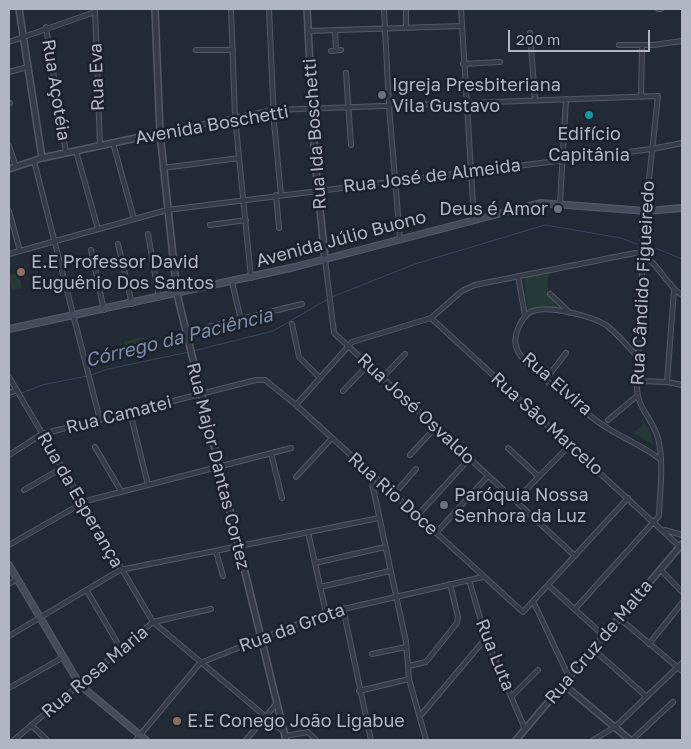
<!DOCTYPE html>
<html>
<head>
<meta charset="utf-8">
<style>
  body { margin:0 }
  #map { position:relative; width:691px; height:749px; overflow:hidden; background:#222a36; font-family:"Golos Text",sans-serif }
  canvas { display:block }
  .frame { position:absolute; inset:0; border:10px solid #b0b7c3; pointer-events:none }
  .scale { position:absolute; left:508px; top:30px; width:142px; height:22px; box-sizing:border-box; border:2px solid #b0b7c3; border-top:0; padding-left:6px; font-size:15px; line-height:18px; white-space:nowrap; color:#b0b7c3; -webkit-text-stroke:4px #1b212b; paint-order:stroke }
</style>
</head>
<body>
<div id="map">
<canvas width="691" height="749"></canvas>
<div class="frame"></div>
<div class="scale">200 m</div>
</div>
<script>
const c = document.querySelector('canvas').getContext('2d');
c.lineJoin = 'round';
function fillPath(path, color) {
  c.fillStyle = color;
  c.fill(path, 'evenodd');
}
function strokePath(path, color, width, dash) {
  c.strokeStyle = color;
  c.lineWidth = width;
  c.lineCap = dash ? 'butt' : 'round';
  c.setLineDash(dash || []);
  c.stroke(path);
}
function write(font, color, halo, rows, align = 'center') {
  c.font = font + ' "Golos Text",sans-serif';
  c.lineWidth = 5;
  c.setLineDash([]);
  c.textBaseline = 'middle';
  c.strokeStyle = halo;
  c.fillStyle = color;
  for (const [text, x, y, turn = 0] of rows) {
    c.save();
    c.translate(x, y);
    c.rotate((+turn || 0) * Math.PI / 180);
    c.textAlign = isNaN(turn) ? turn : align;
    if (halo) c.strokeText(text, 0, 0);
    c.fillText(text, 0, 0);
    c.restore();
  }
}
fillPath(new Path2D(`
  M18,272L22,288L12,290L9,275Z
  M550,272C545,287 548,296 558,308L547,306L528,310L524,281L526,278Z
  M144,337L147,349L126,353L124,341Z
  M642,419L649,429L654,445L633,433L642,425Z`), '#273839');
strokePath(new Path2D(`
  M648,245L682,259
  M332,297L415,264L545,225L621,238L637,244
  M193,351L273,331L328,299
  M91,375L108,369L189,352
  M22,393L42,385L87,376
  M9,398L18,395`), '#39475e', 1);
const minor = new Path2D(`
  M95,9L100,146
  M231,9L235,117L251,278
  M269,9L274,122L281,195
  M384,9L389,106L400,239
  M406,9V28
  M461,9L474,220
  M658,9H661
  M46,27L66,153
  M335,30L336,50
  M308,31L461,26
  M530,33L535,100
  M9,42L95,12
  M619,45H653L682,41
  M196,50H233
  M331,51L341,50
  M463,64L500,62
  M9,72L28,67
  M346,73L351,145
  M641,97L642,45
  M9,103H10
  M160,133L273,110L658,96L641,254L642,273L637,388C637,407 653,420 658,438C664,462 660,491 659,516L575,609
  M113,143L134,219
  M9,146L16,167
  M76,151L98,229
  M34,161L100,420
  M163,168L239,158
  M276,195L279,228
  M560,203L566,99
  M9,211L20,251
  M210,225L246,220
  M148,234L159,298
  M118,244L132,304
  M91,250L104,310
  M9,254L167,210L652,149L682,143
  M325,259L334,333L575,556
  M518,276L525,316
  M232,282L241,320
  M550,294L570,313
  M431,318L680,547
  M292,324L299,357L320,378
  M208,327L302,304
  M638,357C628,347 618,334 606,325C591,316 549,305 533,311C526,313 523,319 520,324C515,334 513,344 519,353C527,368 595,421 612,431C629,441 645,447 661,460
  M9,377L153,622L284,732
  M382,378L405,354
  M546,379L566,353
  M637,381L667,382L682,385
  M667,382L674,290
  M343,391L368,365
  M9,393L17,390
  M296,405L352,342L431,318L462,291L475,285L635,253C656,256 665,285 682,295
  M130,412L148,485
  M608,420L637,396
  M95,447L121,491
  M508,448L539,477
  M271,453L282,498
  M9,455L42,434L256,380H265L296,405L523,612L628,498
  M410,455L435,428
  M374,476L372,483L406,642L409,679L426,740
  M296,477L332,438
  M24,490L62,468
  M394,494L416,469
  M515,501L570,445
  M417,516L469,459
  M665,530L682,535
  M308,532L326,613
  M436,533L488,476
  M9,545L86,501L291,448
  M216,551L223,576
  M315,563L385,547
  M660,569L682,592
  M469,580L486,638L525,729
  M9,584L17,579
  M548,585L604,636
  M320,587L390,571
  M87,591L121,649
  M533,601L569,677
  M343,608L371,740
  M619,618L682,671
  M9,636L120,570L379,518
  M649,644L682,603
  M593,649L647,697
  M372,654L406,647
  M409,666L426,662L457,623L458,617L450,584
  M9,688L62,658
  M359,691L409,679
  M511,697L538,670
  M421,715L486,638
  M31,725L47,740
  M285,736L308,732L316,740
  M14,740L153,622L211,609
  M136,740L200,663L326,613L483,577
  M246,740L277,703
  M593,740L615,727L682,663
  M632,740L673,702`);
const tertiary = new Path2D(`
  M19,9L42,158
  M155,9L160,133L177,294L286,740
  M307,9L315,160L325,259
  M9,169L42,158L160,133
  M563,684L630,740
  M516,740L682,544`);
const secondary = new Path2D(`
  M9,329L295,267L540,203L646,211L682,208
  M9,565L80,685L146,740`);
strokePath(minor, '#535a64', 6);
strokePath(tertiary, '#535a64', 8);
strokePath(secondary, '#535a64', 8);
strokePath(minor, '#353c47', 4);
strokePath(tertiary, '#353c47', 5);
strokePath(secondary, '#444b59', 5.5);
for (const [x, y, r, color] of [
  [382,95,5,"#6b7280"],
  [589,115,5,"#0f9aa8"],
  [558,209,5,"#6b7280"],
  [21,272,5,"#8d6e63"],
  [444,505,5,"#6b7280"],
  [177,721,5,"#8d6e63"]
]) {
  const dot = new Path2D();
  dot.arc(x, y, r, 0, 2 * Math.PI);
  c.fillStyle = color;
  c.fill(dot);
  strokePath(dot, '#1b212b', 2);
}
write('18px', '#b0b7c3', '#1b212b', [
  ["Rua Eva",97,77,-92],
  ["Rua Açotéia",56,90,81],
  ["Avenida Boschetti",212,125,-10],
  ["Rua Ida Boschetti",315,134,-94],
  ["Rua José de Almeida",432,176,-7],
  ["Avenida Júlio Buono",341,239,-15],
  ["Rua Cândido Figueiredo",643,283,-87],
  ["Rua Elvira",557,384,41],
  ["Rua José Osvaldo",416,409,43],
  ["Rua Camatei",119,415,-14],
  ["Rua São Marcelo",547,424,42],
  ["Rua Major Dantas Cortez",218,466,76],
  ["Rua Rio Doce",393,494,42],
  ["Rua da Esperança",80,500,60],
  ["Rua da Grota",292,628,-20],
  ["Rua Cruz de Malta",599,642,-50],
  ["Rua Luta",495,655,68],
  ["Rua Rosa Maria",95,672,-40]
]);
write('18px', '#b0b7c3', '#1b212b', [
  ["Igreja Presbiteriana",392,85],
  ["Vila Gustavo",392,106],
  ["Edifício",589,134,"center"],
  ["Capitânia",589,155,"center"],
  ["Deus é Amor",548,209,"right"],
  ["E.E Professor David",31,262],
  ["Euguênio Dos Santos",31,283],
  ["Paróquia Nossa",454,495],
  ["Senhora da Luz",454,516],
  ["E.E Conego João Ligabue",187,721]
], 'left');
write('italic 19px', '#7a8daa', '#1b212b', [
  ["Córrego da Paciência",179,338,-14]
]);
</script>
</body>
</html>
